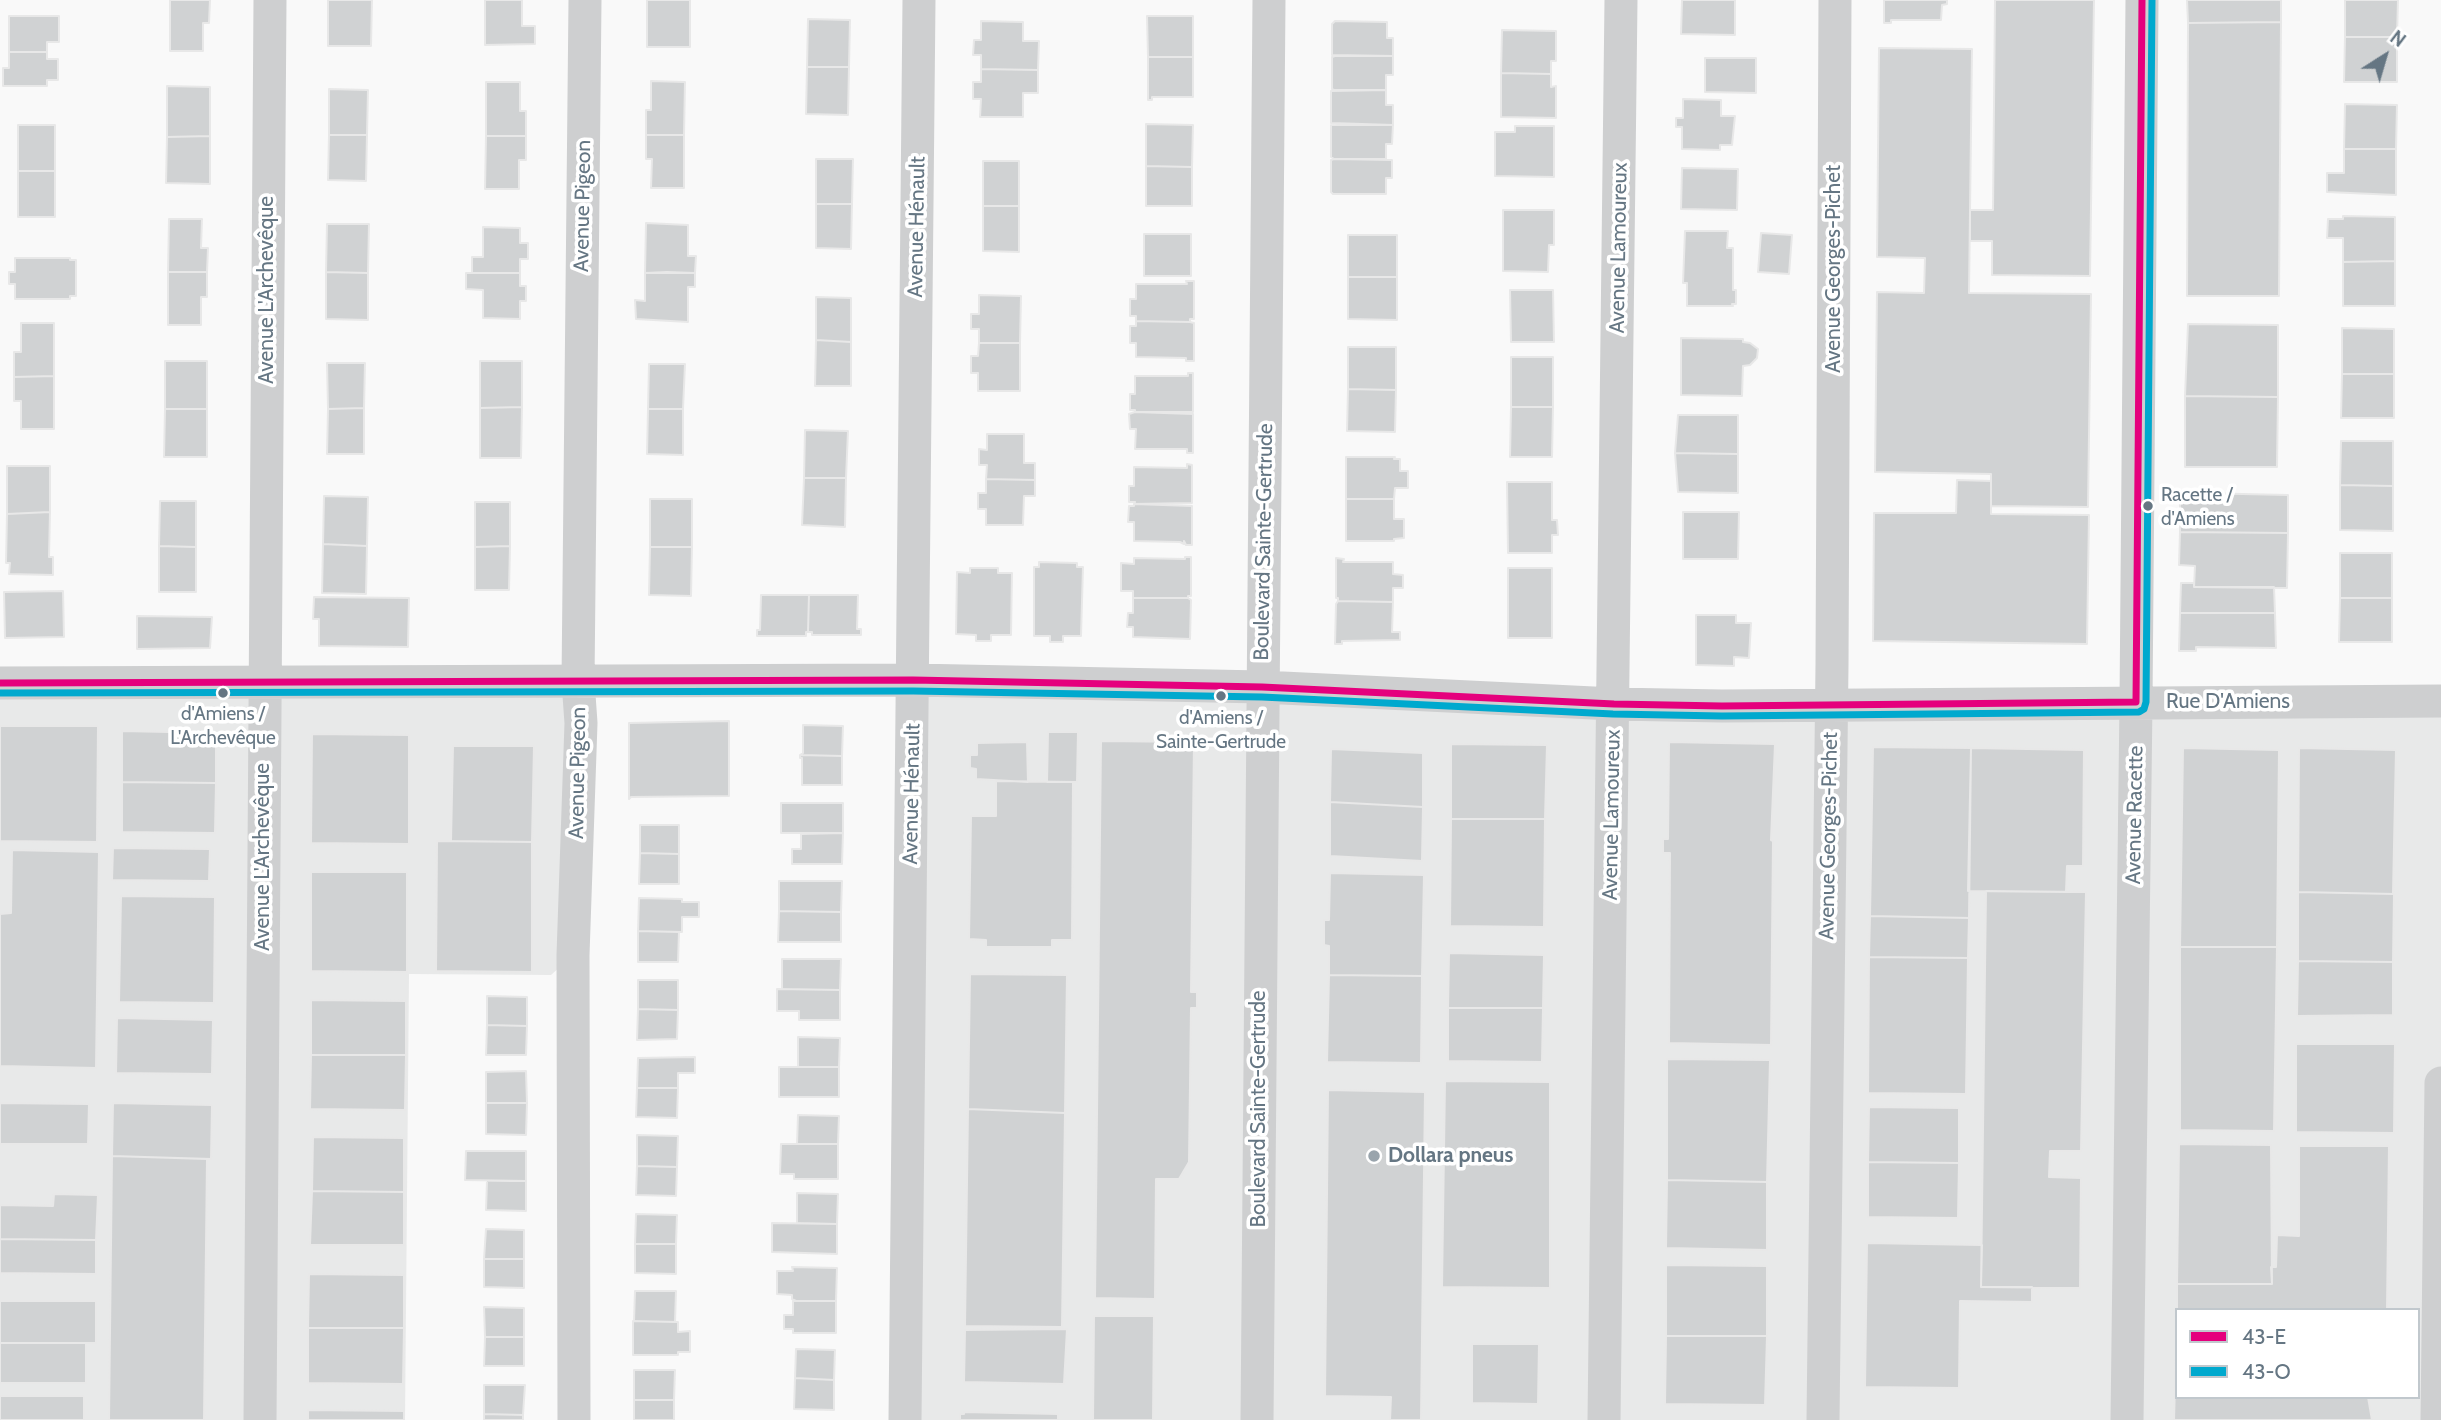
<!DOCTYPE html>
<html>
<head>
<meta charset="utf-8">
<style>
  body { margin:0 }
  #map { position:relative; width:2441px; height:1420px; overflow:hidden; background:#f9f9f9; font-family:Cabin,sans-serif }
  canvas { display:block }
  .legend { position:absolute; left:2175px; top:1308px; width:245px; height:91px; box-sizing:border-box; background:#fff; border:2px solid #c1c8cd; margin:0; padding:9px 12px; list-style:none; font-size:21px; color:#657683 }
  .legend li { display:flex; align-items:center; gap:14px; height:35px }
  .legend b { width:35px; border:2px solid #c1c8cd }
  .north { position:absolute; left:2350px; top:21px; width:70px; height:70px; -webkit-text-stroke:5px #fff; paint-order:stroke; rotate:37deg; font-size:19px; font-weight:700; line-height:28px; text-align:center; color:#657683 }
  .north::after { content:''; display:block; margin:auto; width:24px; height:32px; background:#657683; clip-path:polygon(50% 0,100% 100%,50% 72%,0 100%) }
</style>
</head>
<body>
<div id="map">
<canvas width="2441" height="1420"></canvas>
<ul class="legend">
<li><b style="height:9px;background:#e5007d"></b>43-E</li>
<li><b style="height:9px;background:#00a9ce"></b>43-O</li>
</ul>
<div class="north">N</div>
</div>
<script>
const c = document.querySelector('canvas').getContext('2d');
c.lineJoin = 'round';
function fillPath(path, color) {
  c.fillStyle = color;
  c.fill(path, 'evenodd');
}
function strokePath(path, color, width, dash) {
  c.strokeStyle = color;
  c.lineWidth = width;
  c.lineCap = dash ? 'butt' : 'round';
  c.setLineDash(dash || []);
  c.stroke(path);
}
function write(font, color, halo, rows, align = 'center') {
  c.font = font + ' Cabin,sans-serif';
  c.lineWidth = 7;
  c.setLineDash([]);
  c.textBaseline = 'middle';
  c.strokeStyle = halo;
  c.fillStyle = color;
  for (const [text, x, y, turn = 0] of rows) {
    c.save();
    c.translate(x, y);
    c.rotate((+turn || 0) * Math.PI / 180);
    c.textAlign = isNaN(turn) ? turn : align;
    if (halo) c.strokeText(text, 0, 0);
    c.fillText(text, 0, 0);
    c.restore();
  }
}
fillPath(new Path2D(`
  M913,680L2441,701V1420H905ZM2177,1310H2418V1397H2177Z
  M578,681L573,955L551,975L409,974L405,1420H0V683Z`), '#e8e9e9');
const building = new Path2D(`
  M170,0H210L209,23H203V51H170Z
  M328,0H372L371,46H328Z
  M485,0H522V26H535V44L485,45Z
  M647,0H690V47H647Z
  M1682,0H1735V35L1681,34Z
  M1884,0H1947V4L1942,5L1941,20H1891V23H1884Z
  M1995,0H2094L2090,276L1992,275V241H1970V210H1993Z
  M2187,0H2281V22L2188,23Z
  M2345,0H2398L2397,37H2345Z
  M9,16H59V42H47V52H9Z
  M1147,16H1193V57H1148Z
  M808,19L850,20L849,67H807Z
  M981,21L1023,22V41H1039L1038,70L981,69V55H973L974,40H981Z
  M1335,21L1387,22V38H1393V56L1332,55V24Z
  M2281,22L2279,296H2187L2188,23Z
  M1502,30L1556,31V61H1551V74L1501,73Z
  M2345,37H2397V82H2344Z
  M1879,48L1972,49L1969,293L2091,294L2088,507L1991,506V474L1875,472L1877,292L1924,293L1925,258L1877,257Z
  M9,52H47V59H58V80H47V86H3V68H9Z
  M1335,56H1393V75H1386V90H1334L1332,89V57Z
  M1148,57H1193V97H1152V100H1148Z
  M1705,58H1756V93L1705,92Z
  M807,67H849L848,115L806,114Z
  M981,69L1038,70V93H1023V117H980L981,99H973V82H981Z
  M1501,73L1551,74V87L1556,86V118L1501,117Z
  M651,81L685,82L684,135H646V110H651Z
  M486,82H520V111H526V136H486Z
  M167,86L210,87V136L167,137Z
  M329,89L368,90L367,135H329Z
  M1386,90V105H1393V125L1331,123V91Z
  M1683,99L1721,100V116H1735L1732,145H1720V150L1682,149V127H1676V118H1683Z
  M2345,104L2397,105L2396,149H2344Z
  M1146,124L1193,125L1192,167L1146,166Z
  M18,125H55V171H18Z
  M1331,125H1393L1392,144H1386V159H1334L1331,157Z
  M1515,126H1554V177L1495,176V132H1515Z
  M329,135H367L366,181L328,180Z
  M646,135H684V188H651L652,159H646Z
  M210,136V184L166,183L167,137Z
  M486,136H526V160H519V189H485Z
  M2344,149H2396V195L2327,192V173H2344Z
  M816,159H853L852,204H816Z
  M1334,159L1392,160V178H1386V194H1333L1331,192V160Z
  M983,161H1019V206H983Z
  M1146,166L1192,167V206H1146Z
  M1682,168L1738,169L1737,210L1681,209Z
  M18,171H55V217H18Z
  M816,204H852L851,249L816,248Z
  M983,206H1019V252L983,251Z
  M1503,210H1554V245H1549L1548,272L1503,271Z
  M2343,216L2395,217V261L2343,262V238H2327L2328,219H2343Z
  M169,219H202L201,248H208L207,272H168Z
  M646,223L688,225V256H696L695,273H645Z
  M327,224H369L368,273L326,272Z
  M483,227L520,228V243H528V259H520V273H472V257H483Z
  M1685,231H1728L1727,248H1733V290H1736V304H1732L1733,306H1687V283H1683Z
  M1761,233L1792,235L1789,274L1758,272Z
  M1144,234H1191V276H1144Z
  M1348,235H1397V277H1348Z
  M15,258H70V260H76V296H70V299H15V284H9V272H15Z
  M2395,261V306H2343V262Z
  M168,272H207V297H201V325H168Z
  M326,272L368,273V320L326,319Z
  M667,272L695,273V287H688V322L636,319L635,300L645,301V273Z
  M466,273H520V286H526V301H520V319L483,318V290L466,289Z
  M1348,277H1397V320L1348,319Z
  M1186,281H1194V319H1190V322L1136,321V316H1130V299H1136V284H1187Z
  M1510,290H1553L1554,342H1511Z
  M979,295L1021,296L1020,343H979V329H971V314H979Z
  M816,297L851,298V342L816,340Z
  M1136,321L1190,322L1194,323V361H1186V358L1136,357V343H1130V326H1136Z
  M21,323H54V376L14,377V352H21Z
  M2188,324L2278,325V397L2185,396Z
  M2342,328L2394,329V374H2342Z
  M1681,338L1743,339V342L1750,343L1758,349L1757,358L1750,365L1743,366L1742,396L1681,395Z
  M816,340L851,342V386H815Z
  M979,343H1020V391H978V373H971V356H978Z
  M1348,347H1396V390L1348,389Z
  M1511,357H1553V407H1511Z
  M165,361H207V409H165Z
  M480,361H522V407L480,408Z
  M327,363H365L364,408L328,409Z
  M649,364H685L683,409H648Z
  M1188,373H1193V412H1135V410H1130V394H1135V376H1188Z
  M2342,374H2394V418H2341Z
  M54,376V429H21V401H14V377Z
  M1348,389L1396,390L1395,432L1347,431Z
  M2185,396L2278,397L2277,467H2185Z
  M522,407L521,458H480V408Z
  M1511,407H1553L1552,457H1510Z
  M364,408V454H327L328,409Z
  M165,409H207V457H164Z
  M648,409H683V455L647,454Z
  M1135,412L1193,414V453H1187V449H1135L1136,429H1130L1129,414Z
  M1678,415H1738V454L1675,453Z
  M805,430L848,431L846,478H804Z
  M987,434H1024V463H1035V480L986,479L987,465H979V449L987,450Z
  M2341,441H2393V486L2340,485Z
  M1675,453L1738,454V493L1678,492Z
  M1346,457H1395L1394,459H1400V471H1408V488H1395L1394,499H1346Z
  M1187,464L1192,465V503L1134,504L1135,502H1129V486H1134V467L1187,468Z
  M7,466H50V512L7,514Z
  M804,478H846L845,527L802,525Z
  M986,479L1035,480V496H1024L1023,525H986V509H978V493H986Z
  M1957,480L1991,481V514L2089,515L2087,644L1873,641L1874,513H1956Z
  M1507,482H1552V520H1557L1558,535H1552V553H1508Z
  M2340,485L2393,486V531L2340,530Z
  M2180,490H2197V493L2288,495V533L2180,532Z
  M324,496L368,497L367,546L323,544Z
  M650,499H692V547H650Z
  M1346,499H1394V519H1404V538L1394,539V541H1346Z
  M160,501H196V547L159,546Z
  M475,502H510V546L475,547Z
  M1134,504L1192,506V545H1186L1184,541V544L1180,542L1134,541V522H1128L1129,506H1134Z
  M50,512L49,557H53V575L9,574L10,563H6L7,514Z
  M1683,512H1739L1738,559H1683Z
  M2180,532L2288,533L2287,588L2194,587L2195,566L2179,565Z
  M323,544L367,546L366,594L322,593Z
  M159,546L196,547V592H159Z
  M510,546L509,590H475V547Z
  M650,547H692L691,596L649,595Z
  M2340,553H2392V598H2340Z
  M1185,557H1191V596H1188V598H1133V591H1121V563L1134,564V558L1185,559Z
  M1336,558L1344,559L1343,562H1393V574L1403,575V588H1393V602L1338,601V598H1336Z
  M1039,562L1077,563V567H1083L1081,636H1063V642H1050V636H1034V567H1039Z
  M970,568H998V573H1012L1011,635H991V641H976V635L956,634L957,572L970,573Z
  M1508,568H1552V638H1508Z
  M2181,583H2194V587H2274L2275,613H2180Z
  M63,591L64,637L5,638L4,592Z
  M761,595H809L808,632H806V636H757V630H760Z
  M809,595H858L857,629H861V635H812V632H808Z
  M314,597L409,598L408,647L319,646V619H313Z
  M1133,598H1188L1191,600L1190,639L1133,637V627H1127L1128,613H1133Z
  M2340,598H2392V642H2339Z
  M1338,601L1393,602L1392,632H1400V640L1342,641V644H1335L1336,604Z
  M2180,613H2275L2276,648L2196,647V651H2179Z
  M1696,615H1736V623H1751L1749,658L1734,657V666L1696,665Z
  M137,616L212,617L210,648L137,649Z
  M729,721V796L631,797L629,799V723Z
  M803,725L843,726L842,756L800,755L803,753Z
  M0,726H98L97,842L0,841Z
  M122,731L216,733V783L122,782Z
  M1048,732H1078L1077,782H1047Z
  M312,734L409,735V844L311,843Z
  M1101,741L1194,742L1191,992H1197V1008H1191L1189,1162L1179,1179H1156L1155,1299L1095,1298Z
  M1027,742L1028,782L976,779V769L970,768V755H977V743Z
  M1669,742L1775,744L1771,840L1773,841L1771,1045L1669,1043L1670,853H1663V839H1668Z
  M1451,744L1547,745L1545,819H1451Z
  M453,746H534L532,842L451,841Z
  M1873,747L1971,748L1969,918L1870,916Z
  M1971,748L2084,750L2083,866H2067L2066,892L1968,891Z
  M2183,748L2279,750L2277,947H2180Z
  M2299,748L2396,750L2393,894L2298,892Z
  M1331,749L1423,753V807L1330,802Z
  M800,755L842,756V785H802V758H800Z
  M996,781L1073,782L1072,940H1052V947H986V940L969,939L971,816H996Z
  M122,782L216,783L215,833L122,832Z
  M1330,802L1423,807L1422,861L1330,856Z
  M781,803H843V833H781Z
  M1451,819H1545L1544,927L1450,926Z
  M640,825H679V854L640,853Z
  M843,833L842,864H792V849H801V834Z
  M437,841L532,842V972L436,971Z
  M113,848L210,849L209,881L112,880Z
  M12,850L99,852L96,1068L0,1066V914L11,913Z
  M640,853L679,854V884H639Z
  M311,872H407V972L311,971Z
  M1330,873L1424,875L1422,976L1329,975V946L1324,945V920H1329Z
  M779,881H842L841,912L779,911Z
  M1986,891L2086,892L2081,1151H2050L2049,1177L2081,1178L2080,1288L1981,1287Z
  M2298,892L2394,894L2393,962L2298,961Z
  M121,896L215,897L214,1003L119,1002Z
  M639,898L682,899V902H699V917H682V932L638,931Z
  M779,911L841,912V942H778Z
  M1870,916L1969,918L1968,958L1869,957Z
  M638,931L679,932L678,962H638Z
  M2180,947H2277L2274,1131L2180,1130Z
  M1449,953L1544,955L1543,1008H1448Z
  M1869,957L1968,958L1966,1094L1868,1093Z
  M782,959H841L840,990L782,989Z
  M2298,961L2393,962V1015L2297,1016Z
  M970,974L1067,975L1065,1113L968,1109Z
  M1329,975L1422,976L1421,1063L1327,1062Z
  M638,980H678V1010L638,1009Z
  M777,989L840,990V1020H799V1011H777Z
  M487,996L527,997V1026L487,1025Z
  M311,1000L406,1001V1055H311Z
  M1448,1008H1543L1542,1062L1448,1061Z
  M638,1009L678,1010L677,1039L637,1040Z
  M117,1018L213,1020L212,1074L116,1073Z
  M487,1025L527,1026L526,1055H486Z
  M798,1037L840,1038L839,1067H798Z
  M2296,1044H2395L2394,1133L2296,1132Z
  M311,1055H406L405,1110L310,1109Z
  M695,1057V1073H678V1088H637L638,1058Z
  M1667,1059L1770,1060L1767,1182L1667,1180Z
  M779,1067H839V1097H779Z
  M526,1071L527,1103H486V1072Z
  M1445,1081L1550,1082V1288L1442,1287Z
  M637,1088H678L677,1118L636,1117Z
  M1328,1090L1425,1092L1421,1420H1390L1391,1397L1325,1396Z
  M0,1103L89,1104L88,1144H0Z
  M113,1103L212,1105L211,1159L112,1156Z
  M486,1103H527L526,1135L486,1134Z
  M1869,1107L1959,1108V1163L1868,1162Z
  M968,1109L1065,1113L1062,1327L965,1326Z
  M798,1115L839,1116L838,1144H797Z
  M637,1135L678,1136L677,1167L637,1166Z
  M313,1137L404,1138V1192L312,1191Z
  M781,1144H838V1179H794V1174H780Z
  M2179,1144L2271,1145L2272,1284H2177Z
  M2299,1146H2389L2387,1310H2177V1284H2272L2271,1267H2276L2277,1235L2299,1236Z
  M466,1151H526V1181L465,1180Z
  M112,1156L207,1159L204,1420H109Z
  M1868,1162L1959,1163L1958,1218L1868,1217Z
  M637,1166L677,1167L676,1196L636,1195Z
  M1667,1180L1767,1182V1250L1666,1248Z
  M487,1181H526V1211L486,1210Z
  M312,1191L404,1192V1245H310Z
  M797,1193L838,1194L837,1224L797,1223Z
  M54,1194L98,1195L96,1240L0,1239V1205L53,1206Z
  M636,1214L677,1215L676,1244H635Z
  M772,1223L837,1224V1254L772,1252Z
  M486,1229L524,1230V1259H484Z
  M0,1239L96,1240V1274L0,1273Z
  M1867,1243L1982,1245L1981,1287H2032V1302L1960,1301L1959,1388L1865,1387Z
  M635,1244H676V1274L635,1273Z
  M484,1259H524V1288L484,1287Z
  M1666,1265L1767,1266V1336H1666Z
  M792,1267L837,1268L836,1301H796L792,1299V1295L777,1294V1271H793Z
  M309,1274L404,1275V1328H308Z
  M635,1291H676L675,1322L634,1321Z
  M0,1301H96V1343H0Z
  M793,1301H836V1333H793V1329H784V1315H793Z
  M484,1307L524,1308V1337H485Z
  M2177,1313V1397H2368L2372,1420H2174Z
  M1094,1316H1154L1153,1420H1093Z
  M633,1321L678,1322V1332L690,1331V1352H678V1355H633Z
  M308,1328H404L403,1384L308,1383Z
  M1067,1329L1064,1384L964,1382L965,1330Z
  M1666,1336H1767L1765,1405L1665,1404Z
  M485,1337H524V1366H484Z
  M0,1343H86V1383H0Z
  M1472,1344H1539L1538,1404L1472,1403Z
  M796,1349L835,1350L834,1380L795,1378Z
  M634,1370H675L674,1400H634Z
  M795,1378L834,1380V1410L794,1409Z
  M484,1385H525L523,1415L484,1414Z
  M0,1396H84V1420H0Z
  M634,1400H674V1420H634Z
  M308,1410L404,1411V1420H308Z
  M964,1412L1058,1414V1420H960V1414H964Z
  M484,1414L523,1415V1420H484Z`);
fillPath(building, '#d0d2d3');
strokePath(building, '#e8e8e8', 2);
strokePath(new Path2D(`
  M0,683L913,680L1262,687L1614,704L1722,706L2441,701
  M260,1420L270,0
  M574,1420L573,955L581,723L578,681L585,0
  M905,1420L919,0
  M1257,1420L1269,0
  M1604,1420L1621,0
  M1823,1420L1832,665L1835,0
  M2127,1420L2136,702L2142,0
  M2437,1420L2441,1083`), '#cecfd0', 33);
strokePath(new Path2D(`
  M0,683L913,680L1262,687L1614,704L1722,706L2136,702L2142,0`), '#e5007d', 7);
strokePath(new Path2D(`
  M0,693L913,691L1262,697L1613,714L1722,716L2139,712L2144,709L2146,702L2152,0`), '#00a9ce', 7);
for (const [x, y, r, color] of [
  [2148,506,6,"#657683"],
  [223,693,6,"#657683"],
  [1221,696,6,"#657683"],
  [1374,1156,7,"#99a4ac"]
]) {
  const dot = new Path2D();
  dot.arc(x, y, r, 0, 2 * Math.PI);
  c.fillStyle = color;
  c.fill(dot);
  strokePath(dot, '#fff', 2.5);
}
write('19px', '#657683', '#fff', [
  ["Racette /",2161,495,"left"],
  ["d'Amiens",2161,519,"left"],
  ["d'Amiens /",223,714],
  ["L'Archevêque",223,738],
  ["d'Amiens /",1221,718],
  ["Sainte-Gertrude",1221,742]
]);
write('21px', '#657683', '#fff', [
  ["Avenue Pigeon",583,206,-89],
  ["Avenue Hénault",917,227,-89],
  ["Avenue Lamoureux",1619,248,-89],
  ["Avenue Georges-Pichet",1834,269,-90],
  ["Avenue L'Archevêque",267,290,-90],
  ["Boulevard Sainte-Gertrude",1264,542,-89],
  ["Rue D'Amiens",2228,702],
  ["Avenue Pigeon",578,773,-89],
  ["Avenue Hénault",912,794,-89],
  ["Avenue Lamoureux",1612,815,-89],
  ["Avenue Racette",2135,815,-89],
  ["Avenue Georges-Pichet",1829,836,-89],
  ["Avenue L'Archevêque",263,857,-90],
  ["Boulevard Sainte-Gertrude",1259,1109,-90]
]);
write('bold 21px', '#657683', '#fff', [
  ["Dollara pneus",1388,1156]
], 'left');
</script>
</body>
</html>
